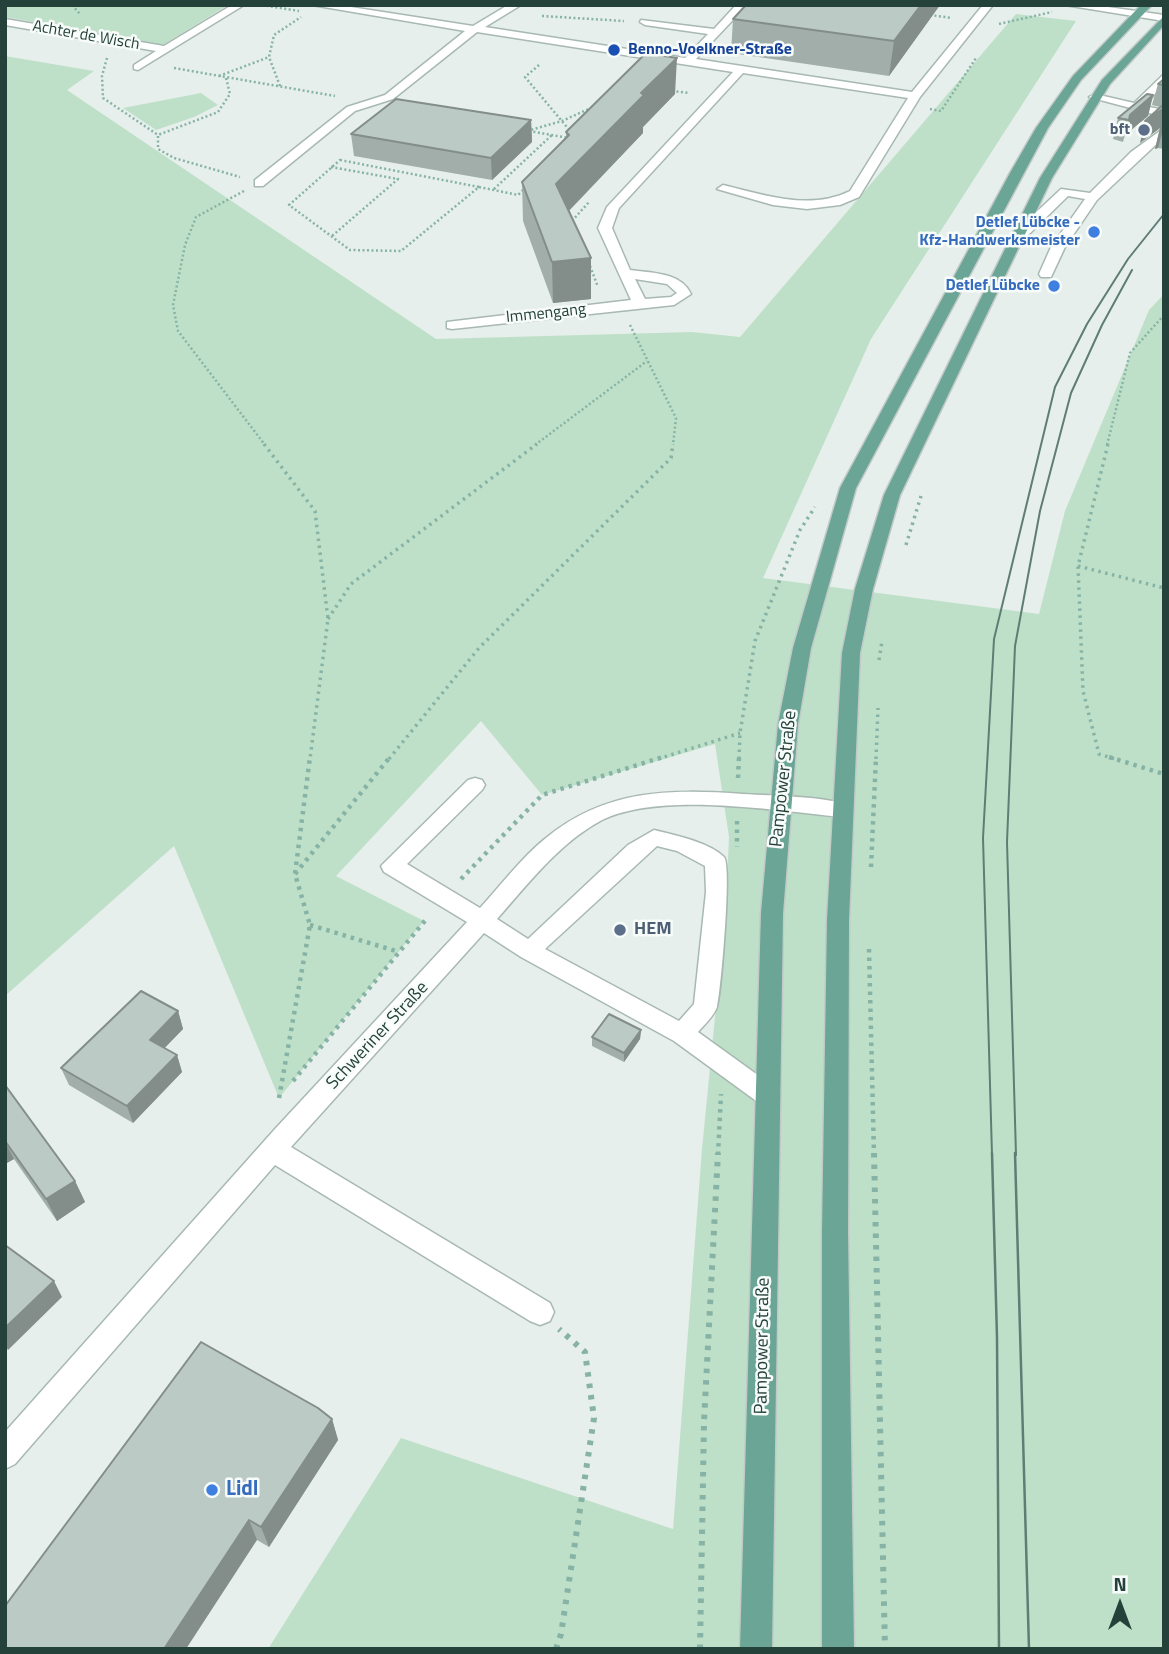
<!DOCTYPE html>
<html>
<head>
<meta charset="utf-8">
<style>
  body { margin:0 }
  #map { position:relative; width:1169px; height:1654px; overflow:hidden; background:#e6efeb; font-family:"Titillium Web",sans-serif }
  canvas { display:block }
  .frame { position:absolute; inset:0; border:7px solid #24423a; pointer-events:none }
  .north { position:absolute; left:1085px; top:1570px; width:70px; height:70px; -webkit-text-stroke:5px #f7fbf9; paint-order:stroke; rotate:0deg; font-size:19px; font-weight:700; line-height:28px; text-align:center; color:#24423a }
  .north::after { content:''; display:block; margin:auto; width:24px; height:32px; background:#24423a; clip-path:polygon(50% 0,100% 100%,50% 72%,0 100%) }
</style>
</head>
<body>
<div id="map">
<canvas width="1169" height="1654"></canvas>
<div class="frame"></div>
<div class="north">N</div>
</div>
<script>
const c = document.querySelector('canvas').getContext('2d');
c.lineJoin = 'round';
function fillPath(path, color) {
  c.fillStyle = color;
  c.fill(path, 'evenodd');
}
function strokePath(path, color, width, dash) {
  c.strokeStyle = color;
  c.lineWidth = width;
  c.lineCap = dash ? 'butt' : 'round';
  c.setLineDash(dash || []);
  c.stroke(path);
}
function write(font, color, halo, rows, align = 'center') {
  c.font = font + ' "Titillium Web",sans-serif';
  c.lineWidth = 5;
  c.setLineDash([]);
  c.textBaseline = 'middle';
  c.strokeStyle = halo;
  c.fillStyle = color;
  for (const [text, x, y, turn = 0] of rows) {
    c.save();
    c.translate(x, y);
    c.rotate((+turn || 0) * Math.PI / 180);
    c.textAlign = isNaN(turn) ? turn : align;
    if (halo) c.strokeText(text, 0, 0);
    c.fillText(text, 0, 0);
    c.restore();
  }
}
fillPath(new Path2D(`
  M5,5H228L163,45L5,17Z
  M1016,14L1076,21L871,339L763,578L1039,614L1065,511L1149,310L1164,294V1649H268L401,1438L673,1529L702,1149L726,905L729,837L715,744L542,795L481,721L336,876L424,921L279,1098L174,846L5,996V56L94,71L67,90L436,339L692,332L740,337Z
  M201,93L218,105L194,117L156,130L123,108Z`), '#bfe0c8');
const minor = new Path2D(`
  M232,5H244L138,70L134,69V65L156,51L5,25V19L164,46Z
  M312,5H338L473,26L508,5H521L485,27L685,58L708,34L645,25L640,22L641,20L714,29L736,5H747L696,59L912,92L983,5H993L920,97L859,197L840,205L807,209L773,205L717,189L723,185C765,195 809,211 850,191L908,98L743,73L619,208L612,228L630,270C651,273 681,272 691,294L674,305L452,329L447,328V322L631,300L598,228L607,207L733,72L477,32L393,99L355,111L263,186H255V180L347,107L385,95L465,31ZM635,279L667,284L677,293L671,297L645,299Z
  M1065,5H1094L1164,15V21Z
  M1164,74V84L1144,106L1164,110V117L1089,97L1095,94L1134,103Z
  M1164,128V137L1097,200L1065,247L1051,277H1041L1039,274L1051,247L1085,199L1068,196L1022,241H1012V235L1061,189L1090,193L1131,152Z
  M475,778L482,780L485,785L482,790L407,864L480,908C501,885 522,857 546,838C606,789 669,789 743,794C776,796 819,796 849,805L852,810L849,815L842,817C777,811 661,791 602,820C559,843 529,883 497,919L528,939L628,845L654,830C674,835 709,842 724,857C732,865 721,990 717,1007C714,1016 704,1025 698,1032L777,1089L780,1096L777,1103L768,1106L759,1103L674,1041L521,957L484,933L291,1147L550,1303L554,1312L550,1321L540,1325L530,1321L275,1165L15,1464L5,1469V1432L275,1129L467,922L384,872L381,866L468,780ZM657,846L677,851L705,866L706,892L694,1004L679,1021L545,949Z`);
const major = new Path2D(`
  M1141,5H1152L1081,80L1048,128L856,488L811,648L798,724L783,913L772,1649H740L761,913L778,724L793,648L840,488L1010,173L1036,128L1073,76Z
  M1164,16V25L1110,84L1052,178L900,495L873,589L860,653L849,920L848,1232L854,1649H822V1232L827,920L842,653L855,589L884,495L1040,178L1102,80Z`);
strokePath(minor, '#a8b8b2', 3);
strokePath(major, '#c2cac8', 3);
strokePath(new Path2D(`
  M72,5L80,14
  M262,5L299,11
  M930,15L952,18
  M542,16L624,21
  M999,24L1052,12
  M107,58L102,76L103,98L158,135
  M539,65L525,77L571,132
  M174,68L335,96
  M219,76L269,57
  M226,78L230,94L218,112L158,135V149L174,158L240,177
  M280,86L269,57L274,35L301,17
  M672,91L689,93
  M930,109L941,111L976,58
  M527,131L562,121L591,108
  M529,131L569,138
  M340,160L479,187L401,251L350,250L289,205Z
  M331,167L398,179L332,236
  M479,187L518,195L526,187
  M494,189L552,135
  M244,191L196,217L185,245L173,305L178,331L265,445
  M574,225L572,221L589,202
  M590,266L598,287
  M630,325L676,418L673,445
  M535,445L647,361
  M1107,445L1130,353L1164,315`), '#86b3a5', 2.5, [2, 2.5]);
strokePath(new Path2D(`
  M264,444L315,511L328,619L310,759
  M1108,444L1078,566L1083,691L1099,754L1115,759
  M906,545L921,496
  M1078,566L1164,588
  M328,619L351,584L537,444
  M879,660L882,641
  M389,759L479,648L671,458L673,444
  M658,759L740,733
  M739,759L740,733L755,641L800,530L815,507
  M876,759L878,708`), '#86b3a5', 3.5, [2.5, 4.5]);
strokePath(new Path2D(`
  M1109,757L1164,774
  M738,778L739,757
  M737,821V847
  M871,867L876,757
  M295,874L390,757
  M461,879L542,795L663,757
  M310,925L399,952
  M869,949L874,1155
  M293,1081L428,917
  M279,1098L310,925L295,874L310,757
  M718,1155L721,1094`), '#86b3a5', 4.5, [3.5, 5]);
strokePath(new Path2D(`
  M874,1153L885,1649
  M556,1649L561,1634L594,1418L585,1352L559,1329
  M700,1649L704,1422L718,1153`), '#86b3a5', 6, [4.5, 7]);
fillPath(minor, '#fff');
fillPath(major, '#6aa596');
strokePath(new Path2D(`
  M992,1155L983,838L994,639L1055,387L1087,324L1128,259L1164,214
  M1016,1155L1007,842L1015,646L1040,511L1071,393L1102,325L1132,270`), '#5f7d75', 2);
strokePath(new Path2D(`
  M992,1153L997,1338L999,1649
  M1015,1153L1029,1649`), '#5f7d75', 2.5);
fillPath(new Path2D(`
  M940,5L889,76L731,53L733,19Z
  M1164,79V149L1158,148L1155,149L1160,128L1140,143L1160,107L1152,105L1158,84Z
  M675,94L643,127V133L569,211L591,299L553,303L523,221L522,182L566,139V132Z
  M1153,95L1148,116L1125,135L1123,142L1113,139L1118,118Z
  M531,120L532,142L492,180L354,156L351,134Z
  M178,1011L183,1029L164,1048L177,1055L182,1072L133,1123L69,1085L61,1068Z
  M641,1030L640,1039L624,1062L592,1046V1037Z
  M5,1085L75,1181L85,1202L57,1221L14,1159L5,1164Z
  M332,1419L338,1440L269,1547L257,1540L5,1649Z`), '#a1aea9');
fillPath(new Path2D(`
  M921,5H940L889,76L894,41Z
  M677,58L675,94L643,127V133L556,224V184L641,93Z
  M1153,95L1148,116L1125,135L1130,115Z
  M1164,108V126L1158,148L1155,149L1160,128L1140,143L1145,121Z
  M531,120L532,142L492,180L491,158Z
  M591,258V299L553,303L552,262Z
  M178,1011L183,1029L156,1057L150,1040Z
  M641,1030L640,1039L624,1062V1053Z
  M177,1055L182,1072L133,1123L127,1106Z
  M5,1142L14,1159L5,1164Z
  M75,1181L85,1202L57,1221L46,1199Z
  M54,1281L62,1297L8,1350L5,1345V1328Z
  M332,1419L338,1440L269,1547L261,1527Z
  M249,1520L257,1540L186,1649H164Z`), '#838d89');
const building = new Path2D(`
  M746,5H921L894,41L733,19Z
  M646,53L677,58L641,93L644,95L556,184L591,258L552,262L522,182L569,135L566,132Z
  M1164,79V85L1158,84Z
  M1147,94L1153,95L1130,115L1129,120L1118,118Z
  M396,99L531,120L491,158L351,134Z
  M1164,104V108L1145,121Z
  M141,991L178,1011L150,1040L177,1055L127,1106L61,1068Z
  M609,1014L641,1030L624,1053L592,1037Z
  M5,1085L75,1181L46,1199L5,1141Z
  M5,1245L54,1281L5,1328Z
  M201,1342L318,1408L332,1419L261,1527L249,1520L164,1649H5V1606Z`);
fillPath(building, '#bbcac4');
strokePath(building, '#838d89', 2);
for (const [x, y, r, color] of [
  [614,50,7,"#1a4fb4"],
  [1144,130,7,"#5c6f8a"],
  [1094,232,7,"#3f7fe0"],
  [1054,286,7,"#3f7fe0"],
  [620,930,7,"#5c6f8a"],
  [212,1490,7,"#3f7fe0"]
]) {
  const dot = new Path2D();
  dot.arc(x, y, r, 0, 2 * Math.PI);
  c.fillStyle = color;
  c.fill(dot);
  strokePath(dot, '#f7fbf9', 2.5);
}
write('16px', '#24423a', '#f7fbf9', [
  ["Achter de Wisch",86,36,10],
  ["Immengang",546,314,-6]
]);
write('bold 16px', '#164399', '#f7fbf9', [
  ["Benno-Voelkner-Straße",628,50]
], 'left');
write('bold 16px', '#4e5e75', '#f7fbf9', [
  ["bft",1130,130]
], 'right');
write('bold 16px', '#366cbe', '#f7fbf9', [
  ["Detlef Lübcke -",1080,223],
  ["Kfz-Handwerksmeister",1080,241],
  ["Detlef Lübcke",1040,286]
], 'right');
write('18px', '#24423a', '#f7fbf9', [
  ["Pampower Straße",784,779,-84],
  ["Schweriner Straße",378,1036,-47],
  ["Pampower Straße",763,1346,-89]
]);
write('bold 18px', '#4e5e75', '#f7fbf9', [
  ["HEM",634,930]
], 'left');
write('bold 21px', '#366cbe', '#f7fbf9', [
  ["Lidl",226,1490]
], 'left');
</script>
</body>
</html>
